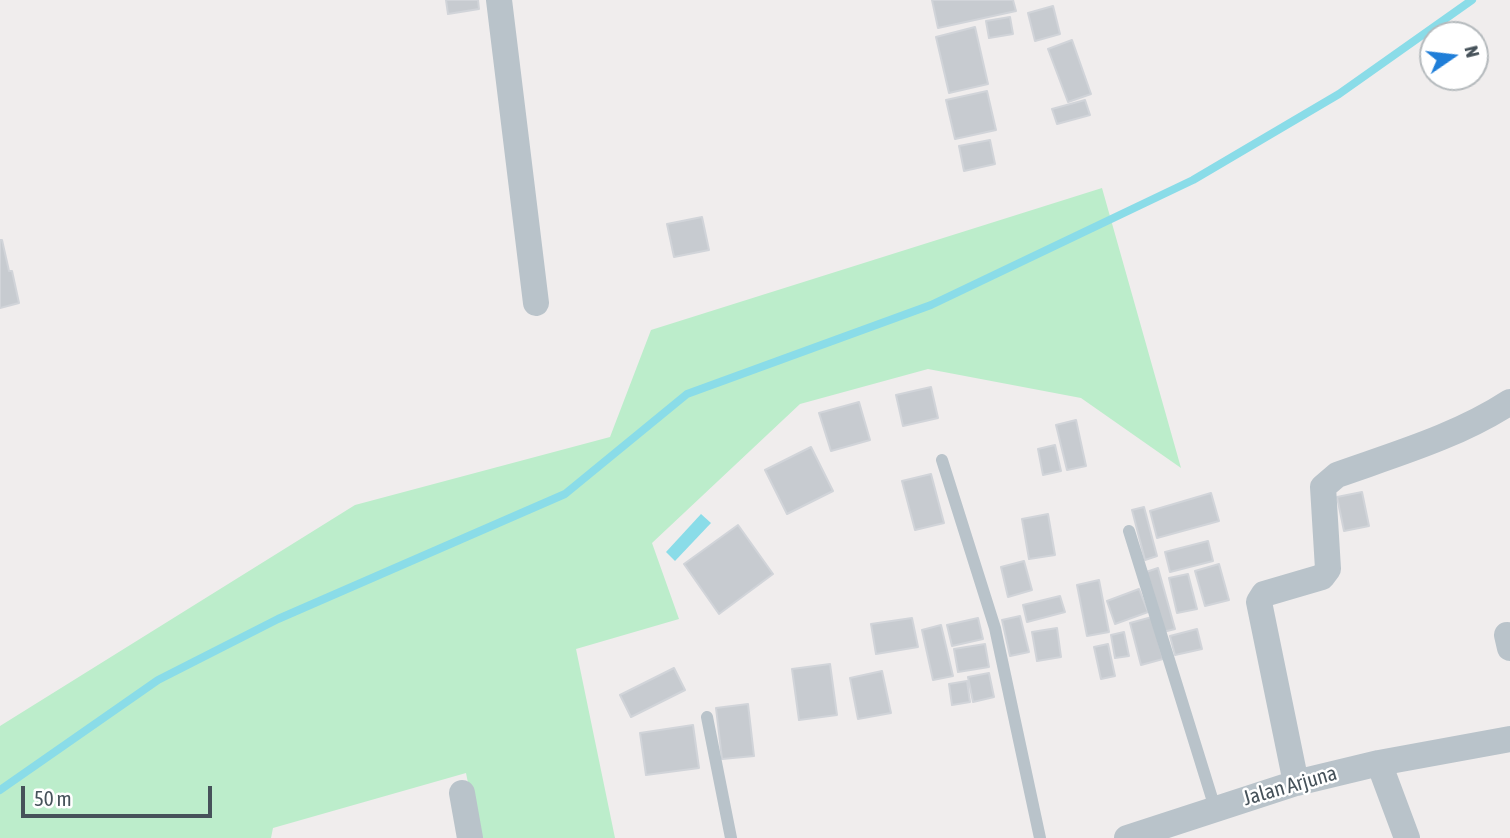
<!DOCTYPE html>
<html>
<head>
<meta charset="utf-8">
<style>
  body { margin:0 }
  #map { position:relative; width:1510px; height:838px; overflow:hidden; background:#f0eded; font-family:"Asap Condensed",sans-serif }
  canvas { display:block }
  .north { position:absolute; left:1419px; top:21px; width:70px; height:70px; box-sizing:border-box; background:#fff; border:2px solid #b5babd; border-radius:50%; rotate:76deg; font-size:19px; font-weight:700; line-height:28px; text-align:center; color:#46525a }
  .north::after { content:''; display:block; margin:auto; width:24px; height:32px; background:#1f7ed8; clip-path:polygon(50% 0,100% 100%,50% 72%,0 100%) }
  .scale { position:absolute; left:21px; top:786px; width:191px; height:32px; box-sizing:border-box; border:4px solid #46525a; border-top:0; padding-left:9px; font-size:21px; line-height:24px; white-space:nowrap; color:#46525a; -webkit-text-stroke:5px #fff; paint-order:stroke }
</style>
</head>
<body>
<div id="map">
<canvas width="1510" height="838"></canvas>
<div class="north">N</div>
<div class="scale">50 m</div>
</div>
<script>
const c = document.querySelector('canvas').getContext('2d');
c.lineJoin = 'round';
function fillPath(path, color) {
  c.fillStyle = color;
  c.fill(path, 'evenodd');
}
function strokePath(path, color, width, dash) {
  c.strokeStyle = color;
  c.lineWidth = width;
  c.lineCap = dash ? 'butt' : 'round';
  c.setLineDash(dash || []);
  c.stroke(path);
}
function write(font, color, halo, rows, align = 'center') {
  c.font = font + ' "Asap Condensed",sans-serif';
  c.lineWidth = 5;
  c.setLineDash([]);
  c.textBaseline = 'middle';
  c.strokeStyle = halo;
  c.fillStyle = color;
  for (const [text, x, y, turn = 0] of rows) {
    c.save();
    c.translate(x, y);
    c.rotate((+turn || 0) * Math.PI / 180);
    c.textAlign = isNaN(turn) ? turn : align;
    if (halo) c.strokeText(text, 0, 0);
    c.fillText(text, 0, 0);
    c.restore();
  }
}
fillPath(new Path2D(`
  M1102,188L1181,468L1081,398L928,369L800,404L652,543L679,619L576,649L615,838H479L466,773L273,828L271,838H0V726L355,505L610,437L651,330Z`), '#bcedcb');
fillPath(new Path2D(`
  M701,514L711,523L675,561L666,552Z`), '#8adce8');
strokePath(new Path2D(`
  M0,790L158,680L278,619L565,494L687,394L931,305L1193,180L1339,94L1472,0`), '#8adce8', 8);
const building = new Path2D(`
  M446,0H478L479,9L448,14Z
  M932,0H1013L1016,11L938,28Z
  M1053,6L1060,34L1035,41L1028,13Z
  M1010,17L1013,34L989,38L986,21Z
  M975,27L988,84L949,93L936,37Z
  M1072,40L1091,94L1068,102L1048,49Z
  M987,91L996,130L955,139L946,100Z
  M1085,100L1090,115L1057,124L1052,109Z
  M990,140L995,164L964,171L959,146Z
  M702,217L709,250L674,257L667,224Z
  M0,240H2L9,271H12L19,303L0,308Z
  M931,387L938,418L903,426L896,395Z
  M859,402L870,440L831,451L819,413Z
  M1076,420L1086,466L1067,470L1056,425Z
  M1055,445L1061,471L1043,475L1038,449Z
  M811,447L833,491L787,514L765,470Z
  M931,474L944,523L915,530L902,481Z
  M1362,492L1369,526L1344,531L1337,497Z
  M1211,493L1219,521L1157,538L1150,511Z
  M1144,507L1157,556L1145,560L1132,510Z
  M1048,514L1055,555L1029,559L1022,519Z
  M738,525L773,574L719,614L684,564Z
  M1208,541L1213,561L1170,572L1165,552Z
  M1024,561L1032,590L1008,597L1001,567Z
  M1219,564L1229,600L1205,606L1195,571Z
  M1158,568L1175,629L1163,632L1146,572Z
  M1188,574L1197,609L1177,613L1169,578Z
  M1099,580L1109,632L1087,636L1077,585Z
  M1139,589L1148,612L1115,624L1107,601Z
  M1060,596L1065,612L1027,622L1023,605Z
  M1020,616L1029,652L1010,656L1002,620Z
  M1152,617L1163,659L1141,665L1130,623Z
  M912,618L918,647L876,654L871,624Z
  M978,618L983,639L952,646L947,625Z
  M941,625L953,676L933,680L922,630Z
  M1057,628L1061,657L1037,661L1032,632Z
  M1197,629L1202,649L1175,655L1170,636Z
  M1124,632L1129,656L1115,658L1111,635Z
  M985,644L989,667L958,672L954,649Z
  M1108,644L1115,676L1101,679L1094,647Z
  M830,664L837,715L799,720L792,669Z
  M674,668L685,690L631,717L620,695Z
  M882,671L891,713L858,719L850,678Z
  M989,673L994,697L973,702L968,677Z
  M967,681L970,702L952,705L949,684Z
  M748,704L754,756L722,759L716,708Z
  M693,725L699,768L646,775L640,733Z`);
fillPath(building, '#c7cbd0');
strokePath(building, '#d1d4d9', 2);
strokePath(new Path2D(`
  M942,460L995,628L1040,838
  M1129,531L1215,808
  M707,717L731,838`), '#b9c3ca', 12);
strokePath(new Path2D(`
  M499,0L536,303
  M1507,635L1510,648
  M1379,763L1510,739
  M1296,783L1259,602L1264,594L1322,577L1328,569L1323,487L1337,475C1396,454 1458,436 1510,402
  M462,793L470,838
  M1127,838L1296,783L1379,763L1407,838`), '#b9c3ca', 26);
write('21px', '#46525a', '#fff', [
  ["Jalan Arjuna",1290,786,-16]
]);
</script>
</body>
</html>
